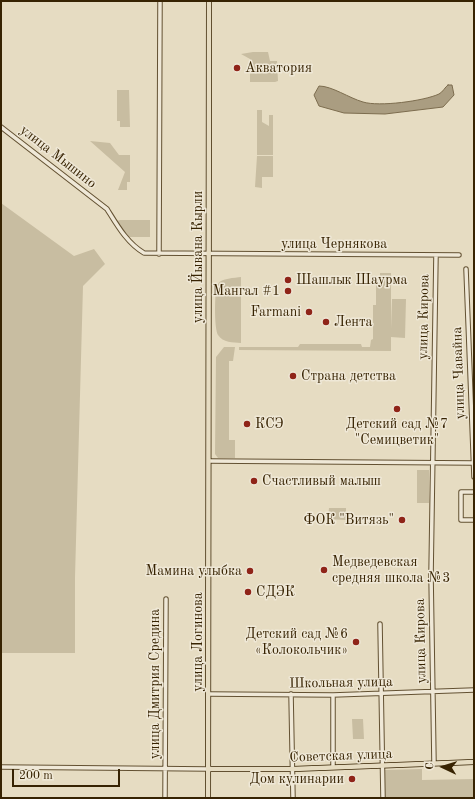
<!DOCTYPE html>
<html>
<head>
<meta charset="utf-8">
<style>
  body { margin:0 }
  #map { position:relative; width:475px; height:799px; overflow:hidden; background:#e6dcc2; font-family:"Old Standard TT",serif }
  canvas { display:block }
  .frame { position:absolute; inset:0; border:2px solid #372302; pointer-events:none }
  .north { position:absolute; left:423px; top:747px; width:40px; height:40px; -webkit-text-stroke:3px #efe8d7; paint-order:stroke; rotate:274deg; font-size:11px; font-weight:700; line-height:16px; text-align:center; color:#372302 }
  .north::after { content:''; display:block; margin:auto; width:14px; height:18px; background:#372302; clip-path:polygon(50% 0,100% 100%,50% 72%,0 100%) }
  .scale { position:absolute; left:12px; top:769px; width:108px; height:18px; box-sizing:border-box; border:2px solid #372302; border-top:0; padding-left:5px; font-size:12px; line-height:14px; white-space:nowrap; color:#372302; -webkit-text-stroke:3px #efe8d7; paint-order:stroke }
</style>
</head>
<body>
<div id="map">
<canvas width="475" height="799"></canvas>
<div class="frame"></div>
<div class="north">С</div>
<div class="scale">200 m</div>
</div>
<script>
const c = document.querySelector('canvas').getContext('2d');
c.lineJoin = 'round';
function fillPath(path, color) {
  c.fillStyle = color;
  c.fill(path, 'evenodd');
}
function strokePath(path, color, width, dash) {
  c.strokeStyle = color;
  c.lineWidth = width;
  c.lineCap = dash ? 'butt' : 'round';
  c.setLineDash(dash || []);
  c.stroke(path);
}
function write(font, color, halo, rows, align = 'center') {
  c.font = font + ' "Old Standard TT",serif';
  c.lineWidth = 3;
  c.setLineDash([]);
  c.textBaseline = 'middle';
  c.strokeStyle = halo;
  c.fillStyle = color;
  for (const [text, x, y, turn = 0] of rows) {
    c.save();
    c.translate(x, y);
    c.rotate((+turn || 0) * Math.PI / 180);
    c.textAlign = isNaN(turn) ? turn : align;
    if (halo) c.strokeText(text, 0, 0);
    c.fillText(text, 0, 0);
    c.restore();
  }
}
fillPath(new Path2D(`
  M253,52H268L270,61H277L278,81L275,82H250V59L241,54Z
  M117,90H129L130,127H120V121H117Z
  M257,110H262V122L269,126V115H273V155H257Z
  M90,141L110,143L119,155H130V182H127V190H118L125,172Z
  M257,156H273V177H262V188L255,187Z
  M1,203L74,256L94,249L105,264L83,286L75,577V653H1Z
  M120,220H150V237H128L117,223V221Z
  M380,273H391V329L392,299H406L405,338L391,337V351L239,350V347H298L300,344H361L362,347H370L371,340L373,339V305H376V285H371V283H380Z
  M241,277V343C233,342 223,343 218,335C214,330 214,289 218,284C221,278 235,278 241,277Z
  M224,347H235L233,361H229V440H235V458H218L215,454L216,357Z
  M417,470H429V503H417Z
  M329,508H346V520L328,519Z
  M352,719H363L364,739H353Z
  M422,769V780L474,779V798H385V770Z`), '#c8bda1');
const water = new Path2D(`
  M448,85H452L454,95L443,107L385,114L344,113L319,106L314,95L319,86C332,86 349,98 363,102C379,107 424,101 439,94C443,92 445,87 448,85Z`);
fillPath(water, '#aa9d81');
strokePath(water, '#7c6c4e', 1);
const minor = new Path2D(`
  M1,127L107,209C117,225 127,243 144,253L459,255
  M159,254L160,1
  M466,269L474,477
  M209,461L473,463
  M474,492H461V520H474
  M380,624L383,798
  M209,694L333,695L474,690
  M291,694L293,798
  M333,695V767
  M434,763L431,575L436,255
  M1,767L208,769
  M165,798L166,599`);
const major = new Path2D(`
  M208,769H293L474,762
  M208,798L209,1`);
strokePath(minor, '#635132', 5.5);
strokePath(major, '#372302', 6);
strokePath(minor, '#efe8d7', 3.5);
strokePath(major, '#e6dcc2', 4.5);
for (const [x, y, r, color] of [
  [237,68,4,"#8f2418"],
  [288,280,4,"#8f2418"],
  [288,291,4,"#8f2418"],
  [309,312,4,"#8f2418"],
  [326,322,4,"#8f2418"],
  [293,376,4,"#8f2418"],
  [397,409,4,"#8f2418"],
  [247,424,4,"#8f2418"],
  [254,481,4,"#8f2418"],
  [402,520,4,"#8f2418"],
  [324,570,4,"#8f2418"],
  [250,571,4,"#8f2418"],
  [248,592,4,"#8f2418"],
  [356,642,4,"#8f2418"],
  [352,779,4,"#8f2418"]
]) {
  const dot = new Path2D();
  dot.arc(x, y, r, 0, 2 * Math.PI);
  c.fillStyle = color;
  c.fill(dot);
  strokePath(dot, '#efe8d7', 1.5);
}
write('14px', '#372302', '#efe8d7', [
  ["Акватория",245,68],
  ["Шашлык Шаурма",296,280],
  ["Мангал #1",280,291,"right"],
  ["Farmani",301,312,"right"],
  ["Лента",334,322],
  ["Страна детства",301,376],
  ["КСЭ",255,424],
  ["Детский сад №7",397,424,"center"],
  ["\"Семицветик\"",397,440,"center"],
  ["Счастливый малыш",262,481],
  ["ФОК \"Витязь\"",394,520,"right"],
  ["Медведевская",332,562],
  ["средняя школа №3",332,578],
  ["Мамина улыбка",242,571,"right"],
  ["СДЭК",256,592],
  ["Детский сад №6",348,634,"right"],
  ["«Колокольчик»",348,650,"right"],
  ["Дом кулинарии",344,779,"right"]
], 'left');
write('14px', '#372302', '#efe8d7', [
  ["улица Мышино",58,157,38],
  ["улица Чернякова",334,244],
  ["улица Йывана Кырли",198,257,-90],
  ["улица Кирова",424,317,-89],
  ["улица Чавайна",459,373,-92],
  ["улица Кирова",421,641,-91],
  ["улица Логинова",198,642,-90],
  ["Школьная улица",341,683,-1],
  ["улица Дмитрия Средина",155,684,-90],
  ["Советская улица",341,756,-2]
]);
</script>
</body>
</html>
